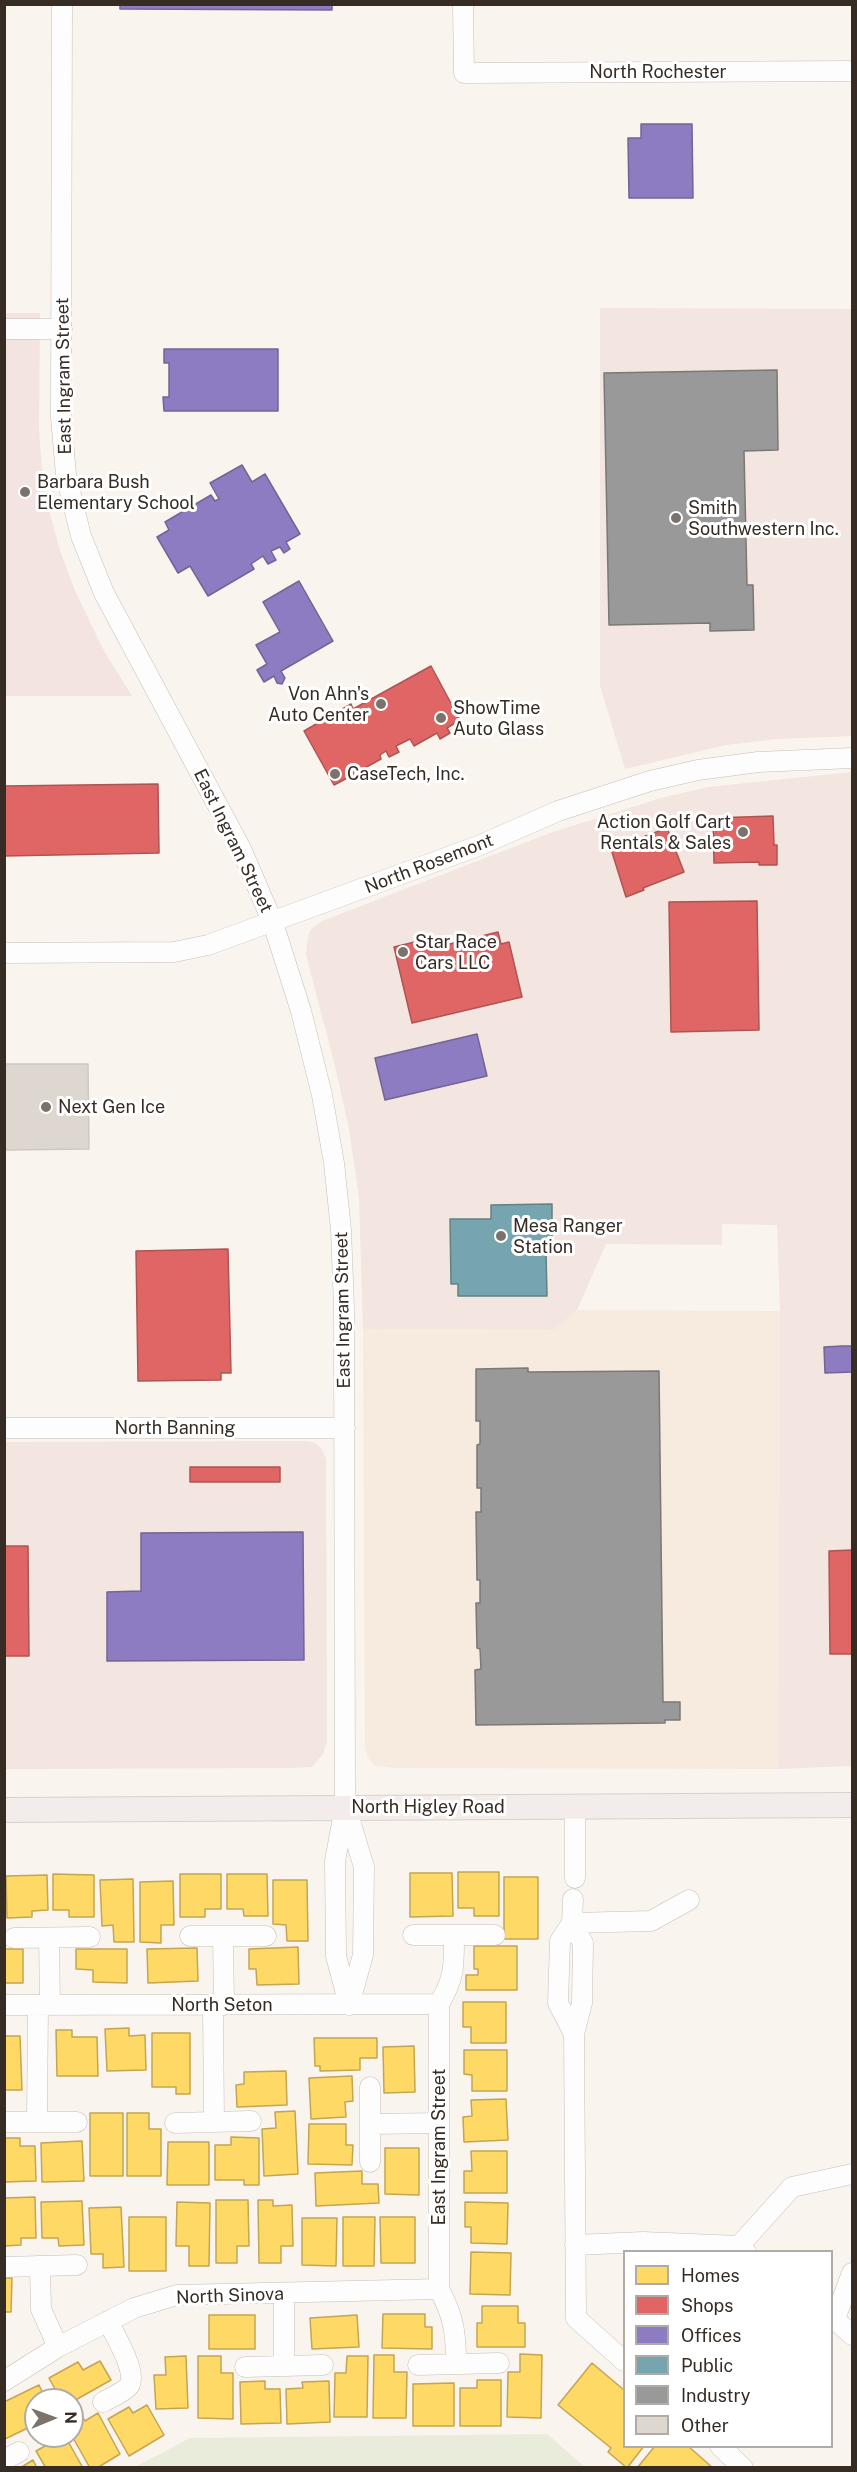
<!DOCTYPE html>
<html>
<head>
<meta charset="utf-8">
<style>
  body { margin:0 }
  #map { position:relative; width:857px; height:2472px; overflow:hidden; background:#faf4ef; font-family:"Public Sans",sans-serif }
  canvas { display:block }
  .frame { position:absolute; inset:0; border:6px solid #362c24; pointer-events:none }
  .legend { position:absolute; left:623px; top:2250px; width:210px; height:198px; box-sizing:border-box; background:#fff; border:2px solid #afaba7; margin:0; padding:8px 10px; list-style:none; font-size:18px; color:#362c24 }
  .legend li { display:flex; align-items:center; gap:12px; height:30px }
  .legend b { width:30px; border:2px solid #afaba7 }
  .north { position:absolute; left:24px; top:2388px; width:60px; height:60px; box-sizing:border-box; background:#fff; border:2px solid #afaba7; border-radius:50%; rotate:89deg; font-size:16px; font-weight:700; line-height:24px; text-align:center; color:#362c24 }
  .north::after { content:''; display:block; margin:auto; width:21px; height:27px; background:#7b726b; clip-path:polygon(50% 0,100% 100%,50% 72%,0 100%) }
</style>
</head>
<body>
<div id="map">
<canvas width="857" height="2472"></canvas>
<div class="frame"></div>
<ul class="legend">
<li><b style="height:16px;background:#ffd966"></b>Homes</li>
<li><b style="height:16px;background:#e06666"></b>Shops</li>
<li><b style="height:16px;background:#8e7cc3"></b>Offices</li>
<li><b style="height:16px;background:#76a5af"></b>Public</li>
<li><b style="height:16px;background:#999"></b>Industry</li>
<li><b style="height:16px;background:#ded7d0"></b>Other</li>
</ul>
<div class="north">N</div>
</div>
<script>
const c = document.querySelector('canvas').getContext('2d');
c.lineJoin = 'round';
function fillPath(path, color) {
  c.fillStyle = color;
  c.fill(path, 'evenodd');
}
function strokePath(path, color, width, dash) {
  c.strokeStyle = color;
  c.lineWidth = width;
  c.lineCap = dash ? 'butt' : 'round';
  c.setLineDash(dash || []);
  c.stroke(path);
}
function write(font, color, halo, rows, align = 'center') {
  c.font = font + ' "Public Sans",sans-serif';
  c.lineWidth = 6;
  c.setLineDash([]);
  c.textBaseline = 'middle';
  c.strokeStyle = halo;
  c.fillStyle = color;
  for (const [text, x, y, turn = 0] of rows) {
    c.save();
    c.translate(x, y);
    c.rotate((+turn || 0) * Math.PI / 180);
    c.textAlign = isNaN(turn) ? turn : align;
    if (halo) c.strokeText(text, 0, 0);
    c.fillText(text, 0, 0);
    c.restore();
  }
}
fillPath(new Path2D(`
  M600,308L852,309V736L777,739L726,745L625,769L600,686Z
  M852,772V1766L778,1769L780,1311L777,1225L722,1224V1245L606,1244L577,1310L554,1330L363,1329L359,1198L349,1129L336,1070L306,955L307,943L310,930L322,921L550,833L661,798L708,787Z
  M306,1441L315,1443L322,1449L326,1459L327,1741L323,1754L312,1767L290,1768L5,1769L4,1442Z`), '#f3e5df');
fillPath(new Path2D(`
  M577,1310L780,1311L778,1769L393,1768L374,1765L368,1757L365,1747L363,1329L554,1330Z`), '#f7eade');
fillPath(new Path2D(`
  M4,313H40L39,429L42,470L50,514L60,551L75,591L104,651L132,696H5Z`), '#f3e4e1');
fillPath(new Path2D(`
  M547,2434L585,2467H135L190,2438Z`), '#e9ecda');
const homes = new Path2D(`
  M458,1872H499V1916H474V1908H458Z
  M410,1873H452L453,1916L410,1917Z
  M53,1874L94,1875V1917H69V1910H53Z
  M180,1874H221V1909H205V1917H180Z
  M227,1874H267L268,1916H244L243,1909H227Z
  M47,1875L48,1910L32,1911V1917L7,1918L6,1876Z
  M504,1877H538V1939H504Z
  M133,1879L134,1942H114L113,1925L102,1926L100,1880Z
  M273,1880H307L308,1941H287L286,1925L273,1924Z
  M173,1881L174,1925H161V1943L140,1942V1882Z
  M474,1946H517V1990H466V1975H478V1969H474Z
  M298,1947L299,1984L257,1985L256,1969H249V1949Z
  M197,1948L198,1981L148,1983L147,1949Z
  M4,1949H23V1983H4Z
  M76,1949H127V1983L93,1982V1970L76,1969Z
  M463,2002H506V2043H471V2027H463Z
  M129,2028V2036L145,2035L146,2070L107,2071L105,2029Z
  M56,2030H72V2037H97L98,2076H57Z
  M152,2033H190V2094H176V2087H152Z
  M4,2036H20L22,2090H4Z
  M314,2038H377V2058H360V2070L320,2071V2066H315Z
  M414,2046L415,2092L384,2093L383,2047Z
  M464,2050H507V2091H472V2075L464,2074Z
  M286,2071L287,2105L237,2107L236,2085L244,2084V2072Z
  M352,2076L353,2101L345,2102L346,2117L311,2119L309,2078Z
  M506,2099L508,2140L464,2142L463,2117L472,2116L471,2100Z
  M295,2111L298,2174L264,2176L262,2129L276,2128L275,2112Z
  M90,2113H123V2176H90Z
  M127,2113H149V2129H161V2176H127Z
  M309,2124H346V2145H353L352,2165L308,2164Z
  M231,2137L259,2138V2185H244V2180H215V2145H231Z
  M4,2138H20V2146H35L36,2181L4,2182Z
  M82,2141L84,2181L42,2182L41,2143Z
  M168,2142H209V2185H167Z
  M385,2148H419V2195L385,2194Z
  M471,2151H507V2193H464V2171H472Z
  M362,2171V2184H378L379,2203L316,2206L315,2173Z
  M35,2197L36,2238H21V2245L4,2246V2198Z
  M216,2200H248L249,2246H237V2263H216Z
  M258,2200H273V2206L292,2205L293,2246H281V2263H259Z
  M82,2201L84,2245L59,2246L58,2238H42L41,2202Z
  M177,2202L210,2203L209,2266H189V2246H176Z
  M465,2202L508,2203L507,2244L471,2243V2227H465Z
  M121,2207L124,2267L103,2268V2254H91L89,2208Z
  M129,2217H166V2271H129Z
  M343,2217H375L374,2266H343Z
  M380,2217H415V2263H381Z
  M302,2218H337L336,2266L302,2265Z
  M471,2252L511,2253L510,2295L470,2294Z
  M4,2278H12L11,2312H4Z
  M482,2306H518V2323H525V2347H477V2323H482Z
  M383,2314H425V2327H432V2349L382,2348Z
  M209,2315H255V2349H209Z
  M357,2315L359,2347L312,2349L310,2318Z
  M520,2354L542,2355L541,2418L507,2417L508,2372H520Z
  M374,2355H394V2372H407L406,2418H373Z
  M186,2356L188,2408L156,2409L154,2375H166L165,2357Z
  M198,2356H221V2373H233V2419L198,2418Z
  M347,2356H368L367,2417H334L335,2373H346Z
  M100,2361L111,2380L72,2402V2400H61L49,2378L78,2362L83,2370Z
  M592,2363L624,2390V2446H644L627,2468L608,2452L611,2448L558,2405Z
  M477,2380H501V2426H460V2388H477Z
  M265,2381V2389H280L281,2423L241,2424L240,2382Z
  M329,2381L330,2422L287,2424L286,2389L303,2388L302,2382Z
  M454,2383V2426H413V2384Z
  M39,2385L46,2400H36V2424L5,2439L4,2402Z
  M147,2405L164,2435L129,2456L108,2419L129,2407L133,2413Z
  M77,2407L85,2421L98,2413L120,2454L97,2468H90L72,2436V2410Z
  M39,2436H65L83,2468H46L36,2451L45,2446Z
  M655,2446H688L713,2468H637Z
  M33,2460L37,2468H20Z`);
fillPath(homes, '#ffd966');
strokePath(homes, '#c3a552', 1.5);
const shops = new Path2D(`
  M431,666L460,720L447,728L450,733L440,739L437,733L414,746L410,739L396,746L399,752L389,757L386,751L380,755L381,759L361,770L363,775L352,782L349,777L334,785L304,731L351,704L353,709Z
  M158,784L159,853L4,856V786Z
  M773,816L774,845H777V865H759V862L714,863L713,818Z
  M667,828L684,872L643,888L644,890L626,897L611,849Z
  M757,901L759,1030L671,1032L669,902Z
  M498,932L501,944L509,942L522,997L412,1023L394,947L427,939L429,949Z
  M228,1249L231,1373H221V1380L138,1381L136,1251Z
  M190,1467H280V1482H190Z
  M4,1546H28L29,1656H4Z
  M852,1550V1654H830L829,1551Z`);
fillPath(shops, '#e06666');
strokePath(shops, '#ad5552', 1.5);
const offices = new Path2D(`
  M120,4H332V10L120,9Z
  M641,124H692L693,198H629L628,138H641Z
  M164,349H278V411H164L163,397H169V363H164Z
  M242,465L252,482L265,474L300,534L286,542L290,549L284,553L280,547L271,551L276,560L268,564L263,556L251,564L254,569L208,596L190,566L178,573L157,537L169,530L165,522L211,495L215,501L219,499L210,483Z
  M299,581L333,641L281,671L285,678L282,684L277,683L274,676L264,682L257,670L267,664L256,645L280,632L263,602Z
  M477,1034L487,1076L385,1100L375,1058Z
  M842,1346H852V1372L825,1373L824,1347Z
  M303,1532L304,1660L107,1661V1592L141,1591V1533Z`);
fillPath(offices, '#8e7cc3');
strokePath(offices, '#746493', 1.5);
const public = new Path2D(`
  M552,1204V1253H546L547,1296H458V1284H451L450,1219H491V1205Z`);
fillPath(public, '#76a5af');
strokePath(public, '#638185', 1.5);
const industry = new Path2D(`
  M777,370L778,450L744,451L747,585H753L754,630L710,631V623L609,625L604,373Z
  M528,1368V1372L659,1371L663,1702H680V1720H665V1723L476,1725L475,1670L481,1669L480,1649L477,1648L476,1603H480V1580H477L476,1512H481V1488H477V1445L480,1444V1421H476V1369Z`);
fillPath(industry, '#999');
strokePath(industry, '#7b7876', 1.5);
const building = new Path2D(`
  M4,1064H88L89,1149L4,1150Z`);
fillPath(building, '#ded7d0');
strokePath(building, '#cfc8c2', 1.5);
const minor = new Path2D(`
  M62,4L61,417L66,475L81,536L104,593L241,849L273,923L301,1011L322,1095L334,1163L341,1230L344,1308L345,1807L335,1861L336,1956L349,2005
  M463,4L464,73L852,71
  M4,329H62
  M4,953L174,952L208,945L478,846L558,811L650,781L698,770L758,762L852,758
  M4,1428H345
  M347,1811L364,1867L363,1955L349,2005
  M575,1878V1806
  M573,1899L572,1923L583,1943L582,2003L574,2034L576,2318L624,2361
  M572,1923L651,1921L689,1900
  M572,1923L560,1941L558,2003L574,2034
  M413,1935H495
  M190,1936H266
  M223,1936L224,2005
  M14,1938L90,1937
  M49,1938L50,2005
  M439,2004V2289C454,2317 456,2333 456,2364
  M439,2004C455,1977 454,1966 454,1935
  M4,2005L439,2004
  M213,2005L214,2122
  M370,2087V2162
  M4,2122H77
  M37,2122L38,2005
  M175,2123L251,2121
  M370,2124L439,2123
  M575,2245L643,2242L739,2246L746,2252
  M739,2246L792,2187L852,2174
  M40,2266L41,2309L58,2347
  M4,2267L77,2265
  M284,2293V2366
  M832,2317L852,2335
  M835,2319L852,2273
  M418,2365L499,2363
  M245,2367L323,2365
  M4,2381L58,2347L134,2308L177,2295L439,2289
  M103,2402C110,2398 122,2393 128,2387C140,2376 114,2334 108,2321
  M720,2446L743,2468
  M4,2460L19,2452`);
const major = new Path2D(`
  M4,1810L852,1805`);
strokePath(minor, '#c5beb7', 21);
strokePath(major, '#d5d1ce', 26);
strokePath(minor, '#fefdfd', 20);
strokePath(major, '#f4ecea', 24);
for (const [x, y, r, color] of [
  [25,492,6,"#7b726b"],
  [676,518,6,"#7b726b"],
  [381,704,6,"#7b726b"],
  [441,718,6,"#7b726b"],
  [335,774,6,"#7b726b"],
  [743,832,6,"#7b726b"],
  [403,952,6,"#7b726b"],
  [46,1107,6,"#7b726b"],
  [501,1236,6,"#7b726b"]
]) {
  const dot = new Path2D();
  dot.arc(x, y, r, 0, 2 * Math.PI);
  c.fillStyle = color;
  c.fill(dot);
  strokePath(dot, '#fff', 2);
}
write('18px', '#362c24', '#fff', [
  ["North Rochester",658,72],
  ["East Ingram Street",64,376,-91],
  ["East Ingram Street",233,841,64],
  ["North Rosemont",429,864,-21],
  ["East Ingram Street",343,1310,-91],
  ["North Banning",175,1428],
  ["North Higley Road",428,1807],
  ["North Seton",222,2005],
  ["East Ingram Street",439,2147,-90],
  ["North Sinova",230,2296,-2]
]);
write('18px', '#362c24', '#fff', [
  ["Barbara Bush",37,482],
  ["Elementary School",37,503],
  ["Smith",688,508],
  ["Southwestern Inc.",688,529],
  ["Von Ahn's",369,694,"right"],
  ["Auto Center",369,715,"right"],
  ["ShowTime",453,708],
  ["Auto Glass",453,729],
  ["CaseTech, Inc.",347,774],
  ["Action Golf Cart",731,822,"right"],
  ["Rentals & Sales",731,843,"right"],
  ["Star Race",415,942],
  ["Cars LLC",415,963],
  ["Next Gen Ice",58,1107],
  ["Mesa Ranger",513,1226],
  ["Station",513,1247]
], 'left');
</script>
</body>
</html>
